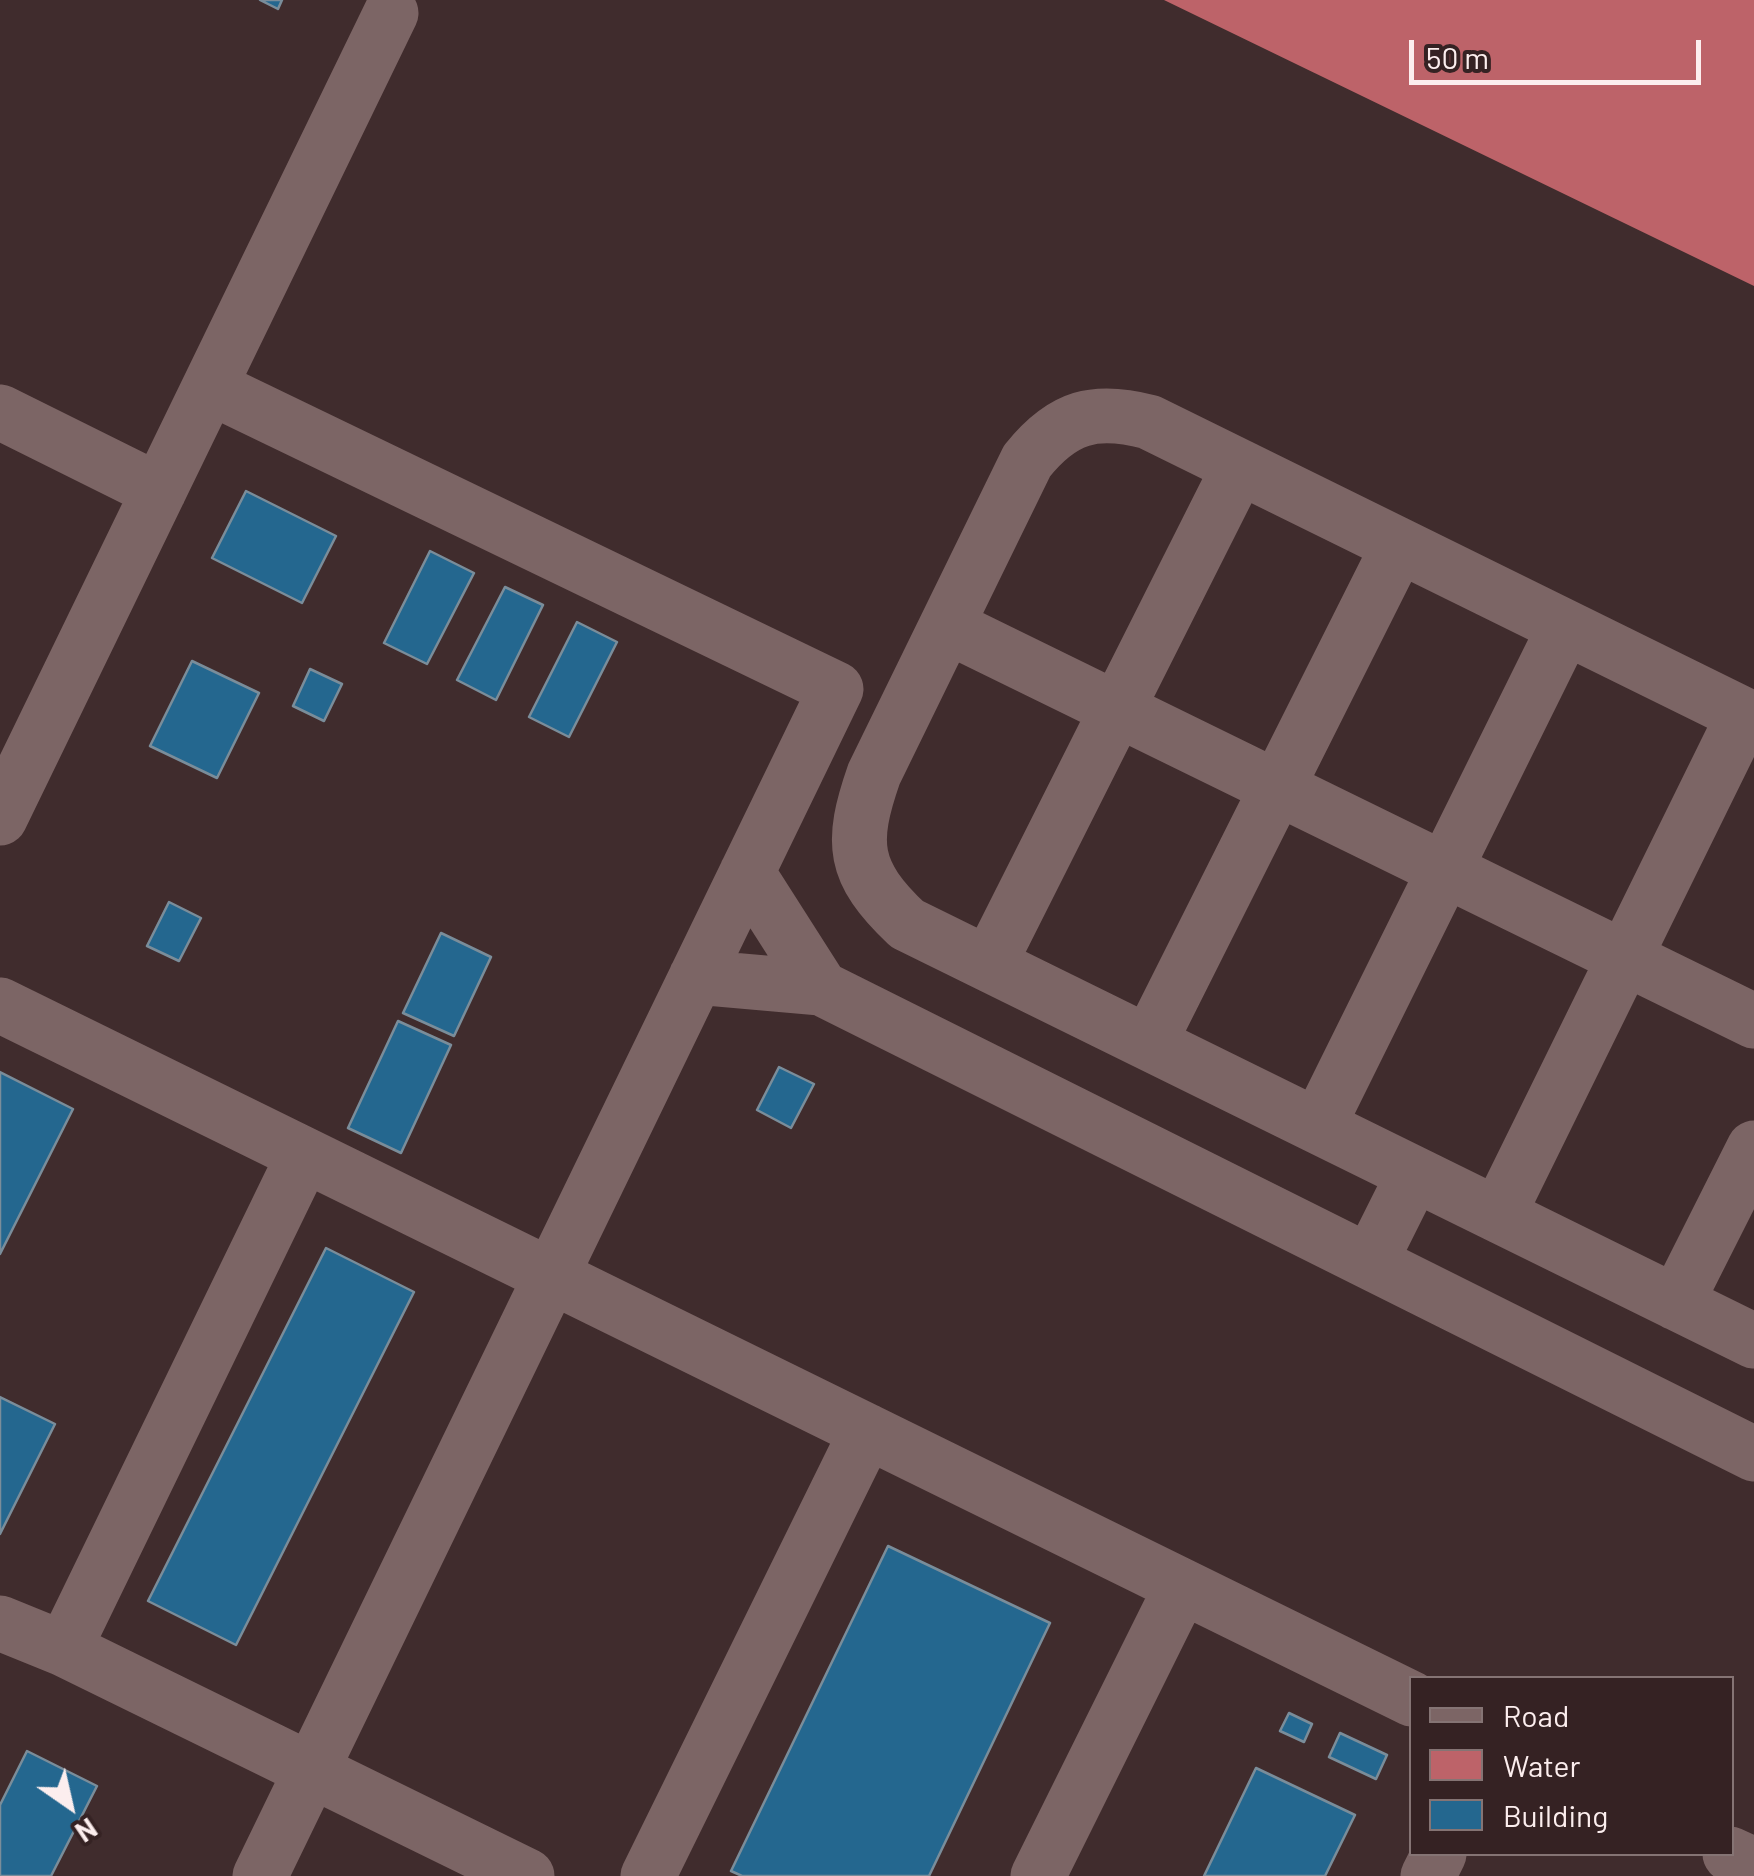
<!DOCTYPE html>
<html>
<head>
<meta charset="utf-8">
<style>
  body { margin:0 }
  #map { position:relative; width:1754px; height:1876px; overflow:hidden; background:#402c2d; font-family:Barlow,sans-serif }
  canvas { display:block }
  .legend { position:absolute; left:1409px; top:1676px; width:325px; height:180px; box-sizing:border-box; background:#352223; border:2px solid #857474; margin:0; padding:12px 18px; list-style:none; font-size:30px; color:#fceeee }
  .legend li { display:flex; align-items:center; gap:20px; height:50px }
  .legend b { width:50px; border:2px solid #857474 }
  .north { position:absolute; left:20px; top:1756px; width:100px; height:100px; -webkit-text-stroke:8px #352223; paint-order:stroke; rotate:146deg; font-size:28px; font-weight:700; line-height:40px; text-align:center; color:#fceeee }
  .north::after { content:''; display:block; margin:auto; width:35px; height:45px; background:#fceeee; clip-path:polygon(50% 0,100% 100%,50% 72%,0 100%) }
  .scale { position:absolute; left:1409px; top:40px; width:292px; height:45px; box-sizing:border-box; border:5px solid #fceeee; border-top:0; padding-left:12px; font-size:30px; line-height:35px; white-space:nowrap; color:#fceeee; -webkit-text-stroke:8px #352223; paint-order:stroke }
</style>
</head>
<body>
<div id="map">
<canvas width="1754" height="1876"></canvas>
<ul class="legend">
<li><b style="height:12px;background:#7c6565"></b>Road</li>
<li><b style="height:28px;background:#bd6369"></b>Water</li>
<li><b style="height:28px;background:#24678f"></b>Building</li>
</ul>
<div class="north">N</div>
<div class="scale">50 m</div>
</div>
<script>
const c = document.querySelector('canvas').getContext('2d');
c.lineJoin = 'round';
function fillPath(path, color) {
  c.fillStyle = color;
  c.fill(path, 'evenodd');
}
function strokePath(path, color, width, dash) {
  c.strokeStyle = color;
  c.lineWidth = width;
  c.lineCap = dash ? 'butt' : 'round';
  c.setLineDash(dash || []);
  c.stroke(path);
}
fillPath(new Path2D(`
  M1164,0H1754V286Z`), '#bd6369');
const building = new Path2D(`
  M260,0H282L278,9Z
  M246,491L336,536L302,603L212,558Z
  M430,551L474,573L427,664L384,643Z
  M505,587L543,605L496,700L457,680Z
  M577,622L617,642L569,737L529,717Z
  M192,661L259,693L217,778L150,746Z
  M310,669L342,684L324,721L293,706Z
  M169,902L201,918L179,961L147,946Z
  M441,933L491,957L454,1036L403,1013Z
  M398,1021L451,1045L401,1153L348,1128Z
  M779,1067L814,1084L791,1128L757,1110Z
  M0,1072L73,1109L0,1254Z
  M326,1248L414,1292L236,1645L148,1601Z
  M0,1397L55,1424L0,1534Z
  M888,1546L1050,1623L929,1876H742L731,1871Z
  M1289,1713L1312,1724L1304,1742L1280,1731Z
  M1340,1733L1387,1755L1376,1779L1329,1757Z
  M27,1751L97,1786L51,1876H0V1805Z
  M1256,1768L1355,1815L1325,1876H1204Z`);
fillPath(building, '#24678f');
strokePath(building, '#7a8d9a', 2.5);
strokePath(new Path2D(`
  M210,387L836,689L260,1876
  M0,412L159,491
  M947,626L1754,1021
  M1754,720L1149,422C1095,408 1063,416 1027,461L874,774C850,843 852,872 907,924L1754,1341
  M0,818L391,13
  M747,872L821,988
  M989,964L1239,467
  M696,977L821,988L1754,1454
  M0,1005L1412,1699
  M1149,1043L1399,545
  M1318,1126L1565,627
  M1498,1215L1744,715
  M1370,1262L1414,1174
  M1676,1303L1754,1148
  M0,1623L64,1649L527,1876
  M64,1649L304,1155
  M1730,1854L1754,1865
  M648,1876L867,1431
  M1038,1876L1182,1586
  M1428,1876L1439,1854`), '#7c6565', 55);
</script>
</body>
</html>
